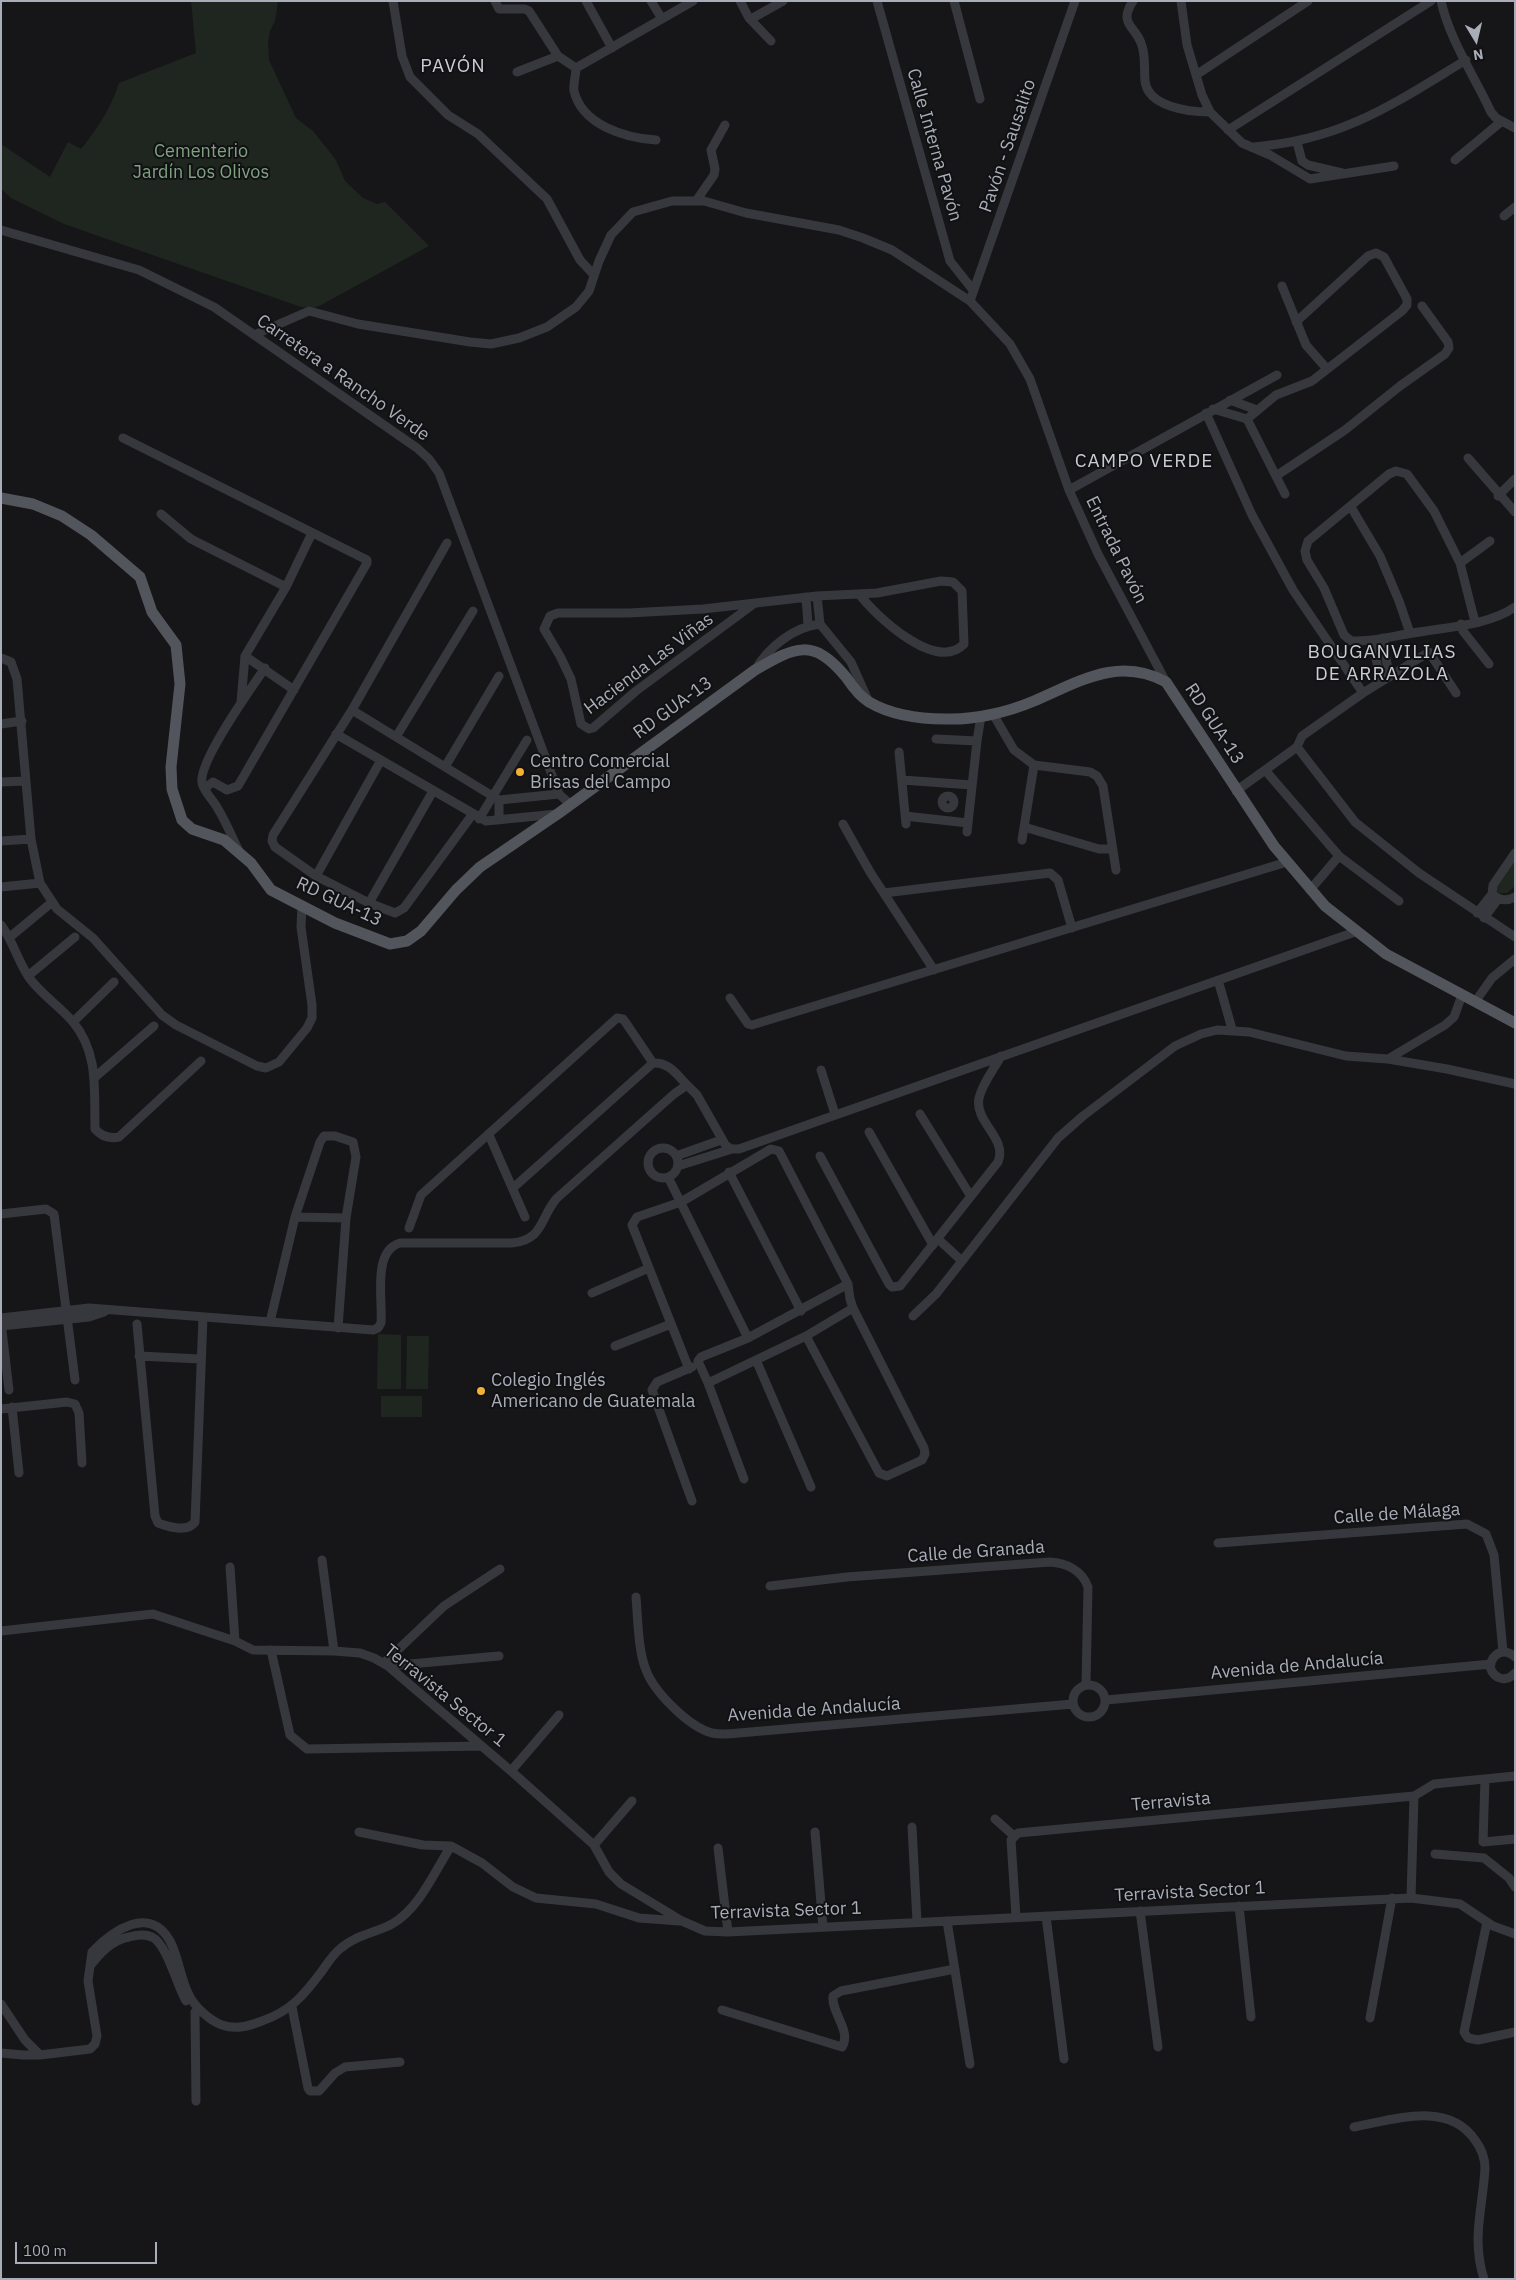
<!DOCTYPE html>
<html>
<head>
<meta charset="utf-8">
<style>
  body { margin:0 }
  #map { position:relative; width:1516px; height:2280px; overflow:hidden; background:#161618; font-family:"IBM Plex Sans",sans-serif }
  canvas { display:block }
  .frame { position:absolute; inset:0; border:2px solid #a8adb8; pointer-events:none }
  .north { position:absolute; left:1451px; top:15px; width:50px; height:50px; -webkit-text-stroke:4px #111113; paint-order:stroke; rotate:171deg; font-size:14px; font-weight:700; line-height:20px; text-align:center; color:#a8adb8 }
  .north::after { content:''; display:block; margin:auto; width:18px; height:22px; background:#a8adb8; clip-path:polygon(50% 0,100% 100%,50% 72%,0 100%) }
  .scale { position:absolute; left:15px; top:2242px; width:142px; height:22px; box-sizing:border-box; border:2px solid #a8adb8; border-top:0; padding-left:6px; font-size:15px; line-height:18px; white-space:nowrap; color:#a8adb8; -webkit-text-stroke:4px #111113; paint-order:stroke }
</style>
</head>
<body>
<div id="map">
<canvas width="1516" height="2280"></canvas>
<div class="frame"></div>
<div class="north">N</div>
<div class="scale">100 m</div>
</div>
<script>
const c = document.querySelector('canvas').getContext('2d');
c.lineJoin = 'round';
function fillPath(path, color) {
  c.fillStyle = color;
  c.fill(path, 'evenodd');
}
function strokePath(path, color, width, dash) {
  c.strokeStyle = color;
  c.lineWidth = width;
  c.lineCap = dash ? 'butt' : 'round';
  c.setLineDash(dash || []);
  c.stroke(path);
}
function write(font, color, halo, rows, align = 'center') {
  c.font = font + ' "IBM Plex Sans",sans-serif';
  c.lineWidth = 4;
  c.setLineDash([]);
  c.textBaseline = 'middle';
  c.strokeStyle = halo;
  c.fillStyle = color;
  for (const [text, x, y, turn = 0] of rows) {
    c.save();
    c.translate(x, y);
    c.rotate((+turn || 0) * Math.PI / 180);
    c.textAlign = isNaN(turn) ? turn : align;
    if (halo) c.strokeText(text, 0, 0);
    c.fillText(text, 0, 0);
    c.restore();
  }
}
fillPath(new Path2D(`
  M191,1L278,2L275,21L270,31L268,42L269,60L296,118L313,131L336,160L345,181L363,198L377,204L385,202L429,246L321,305L314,308L301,307L64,224L11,198L1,189V144L50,177L68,142L81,149C98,128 111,108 119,83L196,53Z
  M1515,857V886L1507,893H1499L1496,890V882Z
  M378,1334L401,1335V1389H377Z
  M407,1336H429L428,1389H406Z
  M381,1396H422V1417H381Z`), '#1e261f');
strokePath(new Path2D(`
  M393,1L402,56L410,77L448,115L478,134L547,199L580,260L594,275
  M495,1L499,9H525L529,11L558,56L576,68
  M586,1L612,48
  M651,1L662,19
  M740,1L749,18L771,41
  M877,1L950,261L973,290
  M954,1L980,99
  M1133,1C1118,24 1135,26 1141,43C1146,54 1144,69 1145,81C1148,107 1189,112 1210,112
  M1181,1L1187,45L1202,95L1210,112L1242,143L1270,155L1310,179L1394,166
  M1441,1C1450,41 1474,75 1491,112L1496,118L1515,128
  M751,19L783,1
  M576,68L693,1
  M576,68C576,74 573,85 574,91C582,125 625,138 656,140
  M517,72L558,56
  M1196,75L1308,1
  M1228,130L1431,1
  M1297,142L1302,161L1308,165L1342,173
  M1254,147C1343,140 1393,104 1466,60
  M1455,160L1502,121
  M696,201L714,175L715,169L711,150L725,125
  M1504,216L1515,207
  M1,230L139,270L214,307L417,448L429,459L439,473L559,794L571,805
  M1282,286L1306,345L1327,369
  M970,301L1075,1
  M254,335L309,311L358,324L470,342L491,344L519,338L547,327L576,307L589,291L599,261L611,235L633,212L672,201H704L746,213L839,230L863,238L892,250L970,301L1010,344L1030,379L1069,490L1098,554L1166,682
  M1230,400L1257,410
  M1213,409L1247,419L1285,494
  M1206,413L1252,515L1293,590L1363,693
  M1247,419L1276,395L1312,381L1402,311L1407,305V299L1384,257L1376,253L1368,256L1296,322
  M123,438L367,560V563L238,786L227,790L213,782L205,788
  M1468,458L1515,512
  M1276,476L1345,430L1400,386L1445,354L1449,348L1448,342L1422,306
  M1069,490L1277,375
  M1498,496L1515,479
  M1351,507L1380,556L1399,601L1410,633
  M161,514L191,539L286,587
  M447,543L352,710L273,835L272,841L275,847L316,876L369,903L395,913L404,908L472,815
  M1460,563L1490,541
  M817,596L820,624L851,662L868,700
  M806,597L808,625
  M755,603L636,691L593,728L589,729L581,724L571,679L560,656L544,629L550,616L558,613H629L703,609L817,596L877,593L941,581L953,582L962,591L964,644C936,673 876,616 859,594
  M1475,622L1460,563L1434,511L1407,474L1396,471L1389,474L1308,541L1305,551L1307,560L1324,588L1344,635L1351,641C1372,642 1393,636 1413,633C1445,627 1488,626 1515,607
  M1461,624L1463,631L1489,664
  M1383,638L1389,677
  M1373,640L1380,682
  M245,656L294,690
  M1,658L11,662L17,679L31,839L40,883L57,909L93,938L162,1015L176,1025L257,1066L266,1068L279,1062L307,1028L312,1018V1005L301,927L302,905
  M755,670C768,648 793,627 820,624
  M241,702L245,656L286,587L312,533
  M352,710L499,800L559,794
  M993,714L1014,750L1034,765L1090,772L1097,776L1103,786L1116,870
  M1,724L22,721
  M336,734L486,821L557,814
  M396,737L473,611
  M936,739L977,741
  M1297,747L1355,822L1419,873L1515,937
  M899,752L906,824
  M445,767L499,676
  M1265,770L1339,856L1399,901
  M902,780L972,785
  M1,782L26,781
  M1236,791L1297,747L1302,736L1363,693L1429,652L1456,693
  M942 802a6 6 0 1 1 12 0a6 6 0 1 1-12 0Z
  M499,800V820
  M905,816L968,823
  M479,819L527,740
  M843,824L870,872L934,970
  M1024,827L1099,849H1112
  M967,832L977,741L981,716
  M1022,840L1034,765
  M1,841L31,839
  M239,851C232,837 226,822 218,809C214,801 204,792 202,783C198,762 252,687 265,668
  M1515,853L1493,885L1492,894C1499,900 1506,902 1515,897
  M316,876L381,760
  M1,887L40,883
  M1310,890L1339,856
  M884,893L1050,873L1058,880L1072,928
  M369,903L433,791
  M1477,913L1492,894
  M1484,918L1498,899
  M1,925C13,941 17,959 28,976C39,993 60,1006 73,1022C99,1053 94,1091 95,1129C101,1136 109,1139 119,1137L201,1061
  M10,937L51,903
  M28,976L75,937
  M1218,980L1232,1029
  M730,998L748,1024L752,1025L1287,862
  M1475,1002L1492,978L1515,959
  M73,1022L114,982
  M1388,1059L1445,1025L1454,1017L1462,995
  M821,1070L835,1114
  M94,1078L154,1026
  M920,1114L970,1195
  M869,1132L933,1245
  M489,1135L525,1217
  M648 1163a15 15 0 1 1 30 0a15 15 0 1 1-30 0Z
  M676,1156L721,1140
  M820,1156L889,1284L892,1287L900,1286L998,1162C1008,1138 974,1122 979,1098C982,1084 994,1069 1001,1056
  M678,1166L732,1149
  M729,1172L801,1311
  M668,1177L748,1338
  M513,1188L653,1063C669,1062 677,1075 687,1085
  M1,1214L46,1209L54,1214L75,1380
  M295,1217L346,1218
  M409,1228L421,1195L617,1018L623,1019L626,1023L653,1063
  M938,1239L962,1261
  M848,1284L748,1338L701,1357L698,1361L708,1383L806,1336L853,1308
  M592,1293L649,1268
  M913,1316L936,1294L962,1261L1058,1138L1083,1116L1175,1046L1201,1034L1217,1030L1249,1032L1346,1056L1388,1059L1447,1069L1515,1084
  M1,1318L89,1308L373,1330L378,1328L381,1323C383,1299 372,1251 400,1243H512C544,1240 540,1217 557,1198L674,1094L687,1085L697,1095L726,1146L732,1149H739L1355,932
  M1,1322L9,1390
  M270,1322L295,1217L320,1142L324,1136H335L353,1142L356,1157L346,1218L338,1328
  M137,1324L155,1516L158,1523C169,1527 187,1533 195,1522L203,1317
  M1,1326L89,1317L104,1312
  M615,1346L671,1324
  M139,1356L200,1359
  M756,1360L811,1487
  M689,1369L632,1225L637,1217L681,1202L771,1149L779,1151L848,1284L850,1299L853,1308L924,1448L925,1454L922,1460L887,1476L879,1473L806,1336
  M708,1383L744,1479
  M12,1407L19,1473
  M1,1409L67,1402L75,1404L79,1413L82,1463
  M692,1501L652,1390L657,1382L692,1367
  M1218,1543L1467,1524L1486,1534L1494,1555L1503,1652
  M322,1560L334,1651
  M230,1567L235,1641
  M770,1586L847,1577L1050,1562C1066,1563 1082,1570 1088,1587L1086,1685
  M636,1597C638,1619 638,1651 646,1670C654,1692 689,1727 712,1733C721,1735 730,1734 739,1733L1073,1704
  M1,1631L153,1614L235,1641L253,1650L334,1651L360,1653L374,1658L388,1666L511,1771L594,1845L609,1872L621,1884L682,1921L705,1931L728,1932L1411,1898L1460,1904L1493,1926L1515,1934
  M271,1650L290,1735L307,1749L482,1746
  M1515,1657C1504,1647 1492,1653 1490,1667C1494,1679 1506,1683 1515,1673
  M384,1663L444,1606L500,1569
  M388,1666L499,1656
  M1073 1701a16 16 0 1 1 32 0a16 16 0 1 1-32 0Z
  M1106,1700L1491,1664
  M511,1771L559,1715
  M1485,1779L1483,1842L1515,1839
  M995,1819L1014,1836
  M912,1827L917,1922
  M359,1832L423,1845L451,1846L482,1863L513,1887L536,1898L596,1904L639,1918L680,1921
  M815,1832L823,1927
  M594,1845L632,1801
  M718,1848L728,1932
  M1435,1854L1484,1858L1509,1878L1515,1887
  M1411,1898L1414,1796
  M1239,1906L1251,2017
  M1140,1911L1158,2047
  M1046,1916L1064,2059
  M1016,1917L1011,1840L1018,1833L1414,1796L1434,1784L1515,1776
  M947,1921L970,2064
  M1487,1922L1464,2032L1468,2038L1478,2040L1515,2032
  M90,1966C100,1953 112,1940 129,1937C136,1935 145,1934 152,1937C167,1944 177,1986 186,2001
  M1,2004L25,2040L40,2055L90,2049L95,2044L97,2036L88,1981L92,1952C112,1931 150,1904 170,1941C179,1958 180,1978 189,1995C194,2006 210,2021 222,2025C236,2030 249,2026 262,2021C291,2011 304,1995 322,1971C327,1964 333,1954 341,1948C356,1935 375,1933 392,1924C419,1909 435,1871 451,1846
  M292,2007L308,2088L310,2091H319L335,2073L345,2067L400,2062
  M722,2010L842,2047C852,2031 831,2013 833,1996L841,1991L955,1969
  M195,2012L196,2101
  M1370,2018L1392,1898
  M1,2053L23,2055H40
  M1354,2127C1393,2120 1448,2100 1475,2140C1481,2148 1485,2158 1485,2168C1483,2207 1471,2239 1484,2279`), '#37383d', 9);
strokePath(new Path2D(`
  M1,498L33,504L62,516L91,535L140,577L152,612L176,645L180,684L171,767L172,789L182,820L192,829L224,840L251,863L271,890L335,923L390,944L407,941L421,931L456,890L480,867L559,813L755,670C795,647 813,637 846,677C852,686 859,696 869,702C891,715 921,719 946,719C975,720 1008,712 1034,701C1079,682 1118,656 1166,682L1274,846L1325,906L1386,954L1515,1023`), '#53555c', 11);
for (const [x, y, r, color] of [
  [520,772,5,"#f2b134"],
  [481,1391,5,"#f2b134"]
]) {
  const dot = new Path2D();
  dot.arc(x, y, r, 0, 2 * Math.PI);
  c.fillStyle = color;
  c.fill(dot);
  strokePath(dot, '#111113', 2);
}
write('18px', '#a8adb8', '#111113', [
  ["Calle Interna Pavón",934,145,74],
  ["Pavón - Sausalito",1008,146,-71],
  ["Carretera a Rancho Verde",343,378,35],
  ["Entrada Pavón",1116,550,64],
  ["Hacienda Las Viñas",649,664,-37],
  ["RD GUA-13",673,708,-36],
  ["RD GUA-13",1214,724,57],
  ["RD GUA-13",339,902,25],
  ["Calle de Málaga",1397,1514,-4],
  ["Calle de Granada",976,1552,-4],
  ["Avenida de Andalucía",1297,1666,-5],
  ["Terravista Sector 1",445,1696,39],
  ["Avenida de Andalucía",814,1710,-4],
  ["Terravista",1171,1802,-5],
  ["Terravista Sector 1",1190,1892,-3],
  ["Terravista Sector 1",786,1911,-2]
]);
write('18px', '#7fa381', '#111113', [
  ["Cementerio",201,152],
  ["Jardín Los Olivos",201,173]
]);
write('18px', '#a8adb8', '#111113', [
  ["Centro Comercial",530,762],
  ["Brisas del Campo",530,783],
  ["Colegio Inglés",491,1381],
  ["Americano de Guatemala",491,1402]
], 'left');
c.letterSpacing = '1px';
write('19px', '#c9ccd4', '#111113', [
  ["PAVÓN",453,67],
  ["CAMPO VERDE",1144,462],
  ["BOUGANVILIAS",1382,653],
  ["DE ARRAZOLA",1382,675]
]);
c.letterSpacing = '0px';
</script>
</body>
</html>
